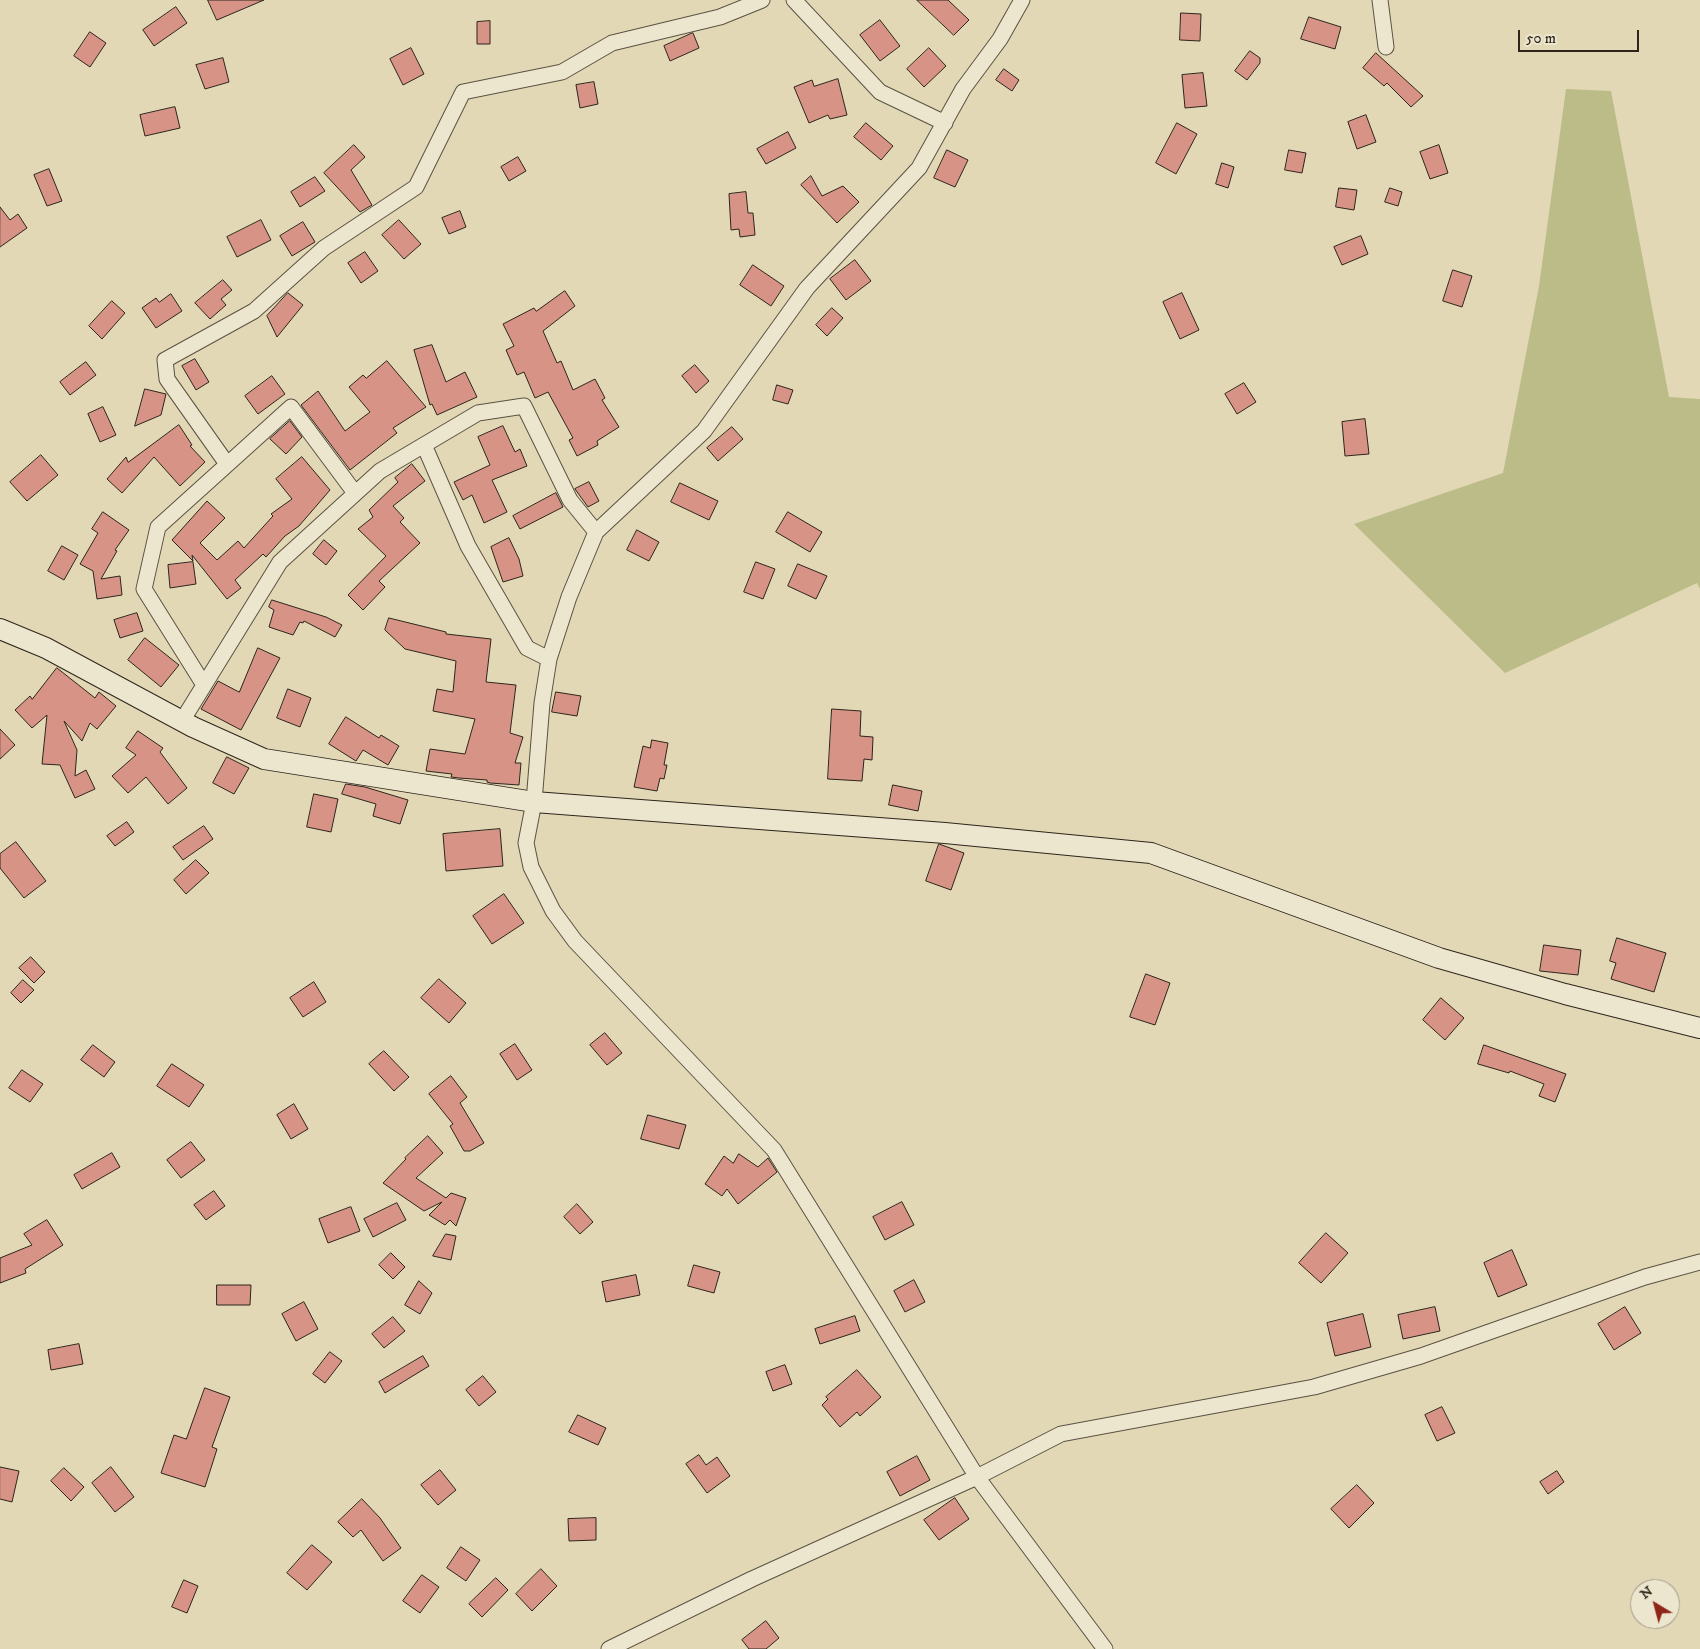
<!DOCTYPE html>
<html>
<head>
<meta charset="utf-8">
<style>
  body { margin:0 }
  #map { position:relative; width:1700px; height:1649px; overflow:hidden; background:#e3d8b5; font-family:"IM FELL DW Pica",serif }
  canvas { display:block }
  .north { position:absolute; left:1630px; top:1579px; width:50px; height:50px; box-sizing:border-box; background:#ede6cf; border:1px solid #a09987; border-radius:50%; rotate:323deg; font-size:14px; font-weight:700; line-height:20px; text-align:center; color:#2d251b }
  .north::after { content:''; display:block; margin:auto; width:18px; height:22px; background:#8f2418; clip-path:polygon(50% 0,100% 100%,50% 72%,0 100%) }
  .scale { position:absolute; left:1518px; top:30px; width:121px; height:22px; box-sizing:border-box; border:2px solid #2d251b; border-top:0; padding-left:6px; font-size:15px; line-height:18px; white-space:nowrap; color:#2d251b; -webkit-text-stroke:4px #ede6cf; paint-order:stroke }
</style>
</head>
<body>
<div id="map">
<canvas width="1700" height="1649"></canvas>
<div class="north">N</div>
<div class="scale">50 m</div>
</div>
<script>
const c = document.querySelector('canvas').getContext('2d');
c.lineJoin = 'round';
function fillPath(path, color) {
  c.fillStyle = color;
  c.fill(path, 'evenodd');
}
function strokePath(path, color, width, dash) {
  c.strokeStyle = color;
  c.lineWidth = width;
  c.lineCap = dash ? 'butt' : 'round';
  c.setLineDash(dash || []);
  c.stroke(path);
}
fillPath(new Path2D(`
  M1566,89L1611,91L1669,397L1700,399V589L1697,583L1505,673L1354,524L1503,473L1539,286Z`), '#bbbc88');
const building = new Path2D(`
  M208,0H264L217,20Z
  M917,0H948L969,20L954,35Z
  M176,7L187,23L154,46L143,30Z
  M1181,13L1201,14L1200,41L1180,40Z
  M1309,17L1341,27L1335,49L1301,39Z
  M880,20L900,46L880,61L860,35Z
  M490,21V44H477V22Z
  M90,32L106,43L90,67L74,56Z
  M693,33L699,48L670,61L664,46Z
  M411,48L424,74L403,85L390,59Z
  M929,48L946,66L924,87L907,69Z
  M1250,51L1260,58V63L1247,80L1235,71Z
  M1376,53L1423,96L1411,107L1387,83L1384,86L1363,68Z
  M223,58L229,82L205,89L196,65Z
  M1004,69L1019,80L1012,91L996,80Z
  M1203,73L1207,106L1185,108L1182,75Z
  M838,79L847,115L830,119L828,115L809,123L794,87L812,80L814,86Z
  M594,82L598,104L580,108L576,85Z
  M175,107L180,128L145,136L140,115Z
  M1366,115L1376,142L1357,149L1348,122Z
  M866,123L893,146L881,160L854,137Z
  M1177,123L1197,134L1176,174L1156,163Z
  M788,132L796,148L766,164L757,149Z
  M354,145L365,157L351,170L372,205L360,212L324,173Z
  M1439,145L1448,173L1430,179L1420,152Z
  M947,150L968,160L955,187L934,178Z
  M1289,150L1306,153L1302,173L1285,170Z
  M518,157L526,171L509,181L501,167Z
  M1222,163L1234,167L1228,188L1216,184Z
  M49,169L62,201L47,206L34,175Z
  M811,176L822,196L843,186L859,202L837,223L801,185Z
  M315,177L325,191L300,207L291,192Z
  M1339,188L1357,190L1354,210L1336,207Z
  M1390,188L1402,192L1398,206L1385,202Z
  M746,192L748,213H753L755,235L740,237L739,229L731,230L729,194Z
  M0,207L10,220L18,214L27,228L0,247Z
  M460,211L466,227L449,234L442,218Z
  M261,220L271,240L237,257L227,237Z
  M399,220L421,244L404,259L382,235Z
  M303,222L315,242L292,256L280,236Z
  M1361,236L1368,254L1342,265L1334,247Z
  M365,252L378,271L361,283L348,263Z
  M855,260L871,281L846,300L830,279Z
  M753,265L784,286L771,306L740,285Z
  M1453,270L1472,276L1462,307L1443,301Z
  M223,280L232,290L221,299L226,305L210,319L195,303Z
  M565,291L575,306L543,331L557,363L561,361L573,390L595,379L605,398L602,400L619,427L597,441L598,445L577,456L569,440L573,438L548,392L535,398L524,372L517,375L506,350L514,346L503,324L534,308L536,311Z
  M288,293L303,305L277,337L267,316Z
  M1182,293L1199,330L1180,339L1163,302Z
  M171,294L182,311L156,328L142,308L156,298L159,302Z
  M112,301L125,313L102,339L89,326Z
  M832,308L843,318L827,336L816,325Z
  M432,345L446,382L465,372L477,397L437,415L432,404L430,405L414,350Z
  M195,359L209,382L196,390L182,366Z
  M387,361L426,407L393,428L397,433L350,470L301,405L318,391L345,431L370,412L349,387L363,375L366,378Z
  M86,362L96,375L70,395L60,382Z
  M695,365L709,381L696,393L682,376Z
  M272,376L285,394L258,414L245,396Z
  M1244,383L1256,402L1237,414L1225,394Z
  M777,385L793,390L788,404L773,400Z
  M145,389L166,394L161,415L135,426Z
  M103,407L116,435L100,442L88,414Z
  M1365,419L1369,454L1345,456L1342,422Z
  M290,421L302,437L286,454L270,439Z
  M179,425L192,445L190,446L205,462L180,486L154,457L122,493L107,479L126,457L128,462Z
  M503,426L515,452L520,449L527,466L492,480L507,512L484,523L472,495L463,500L454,482L490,465L478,437Z
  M732,427L743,439L718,461L707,448Z
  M41,455L58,475L27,501L10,482Z
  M302,457L330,490L299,526L285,536L266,557L263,554L235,580L241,588L227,599L192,555L193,561L172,540L207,501L225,518L200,543L217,560L238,541L244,548L273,516L271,514L292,499L276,479Z
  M412,464L425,481L393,506L404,518L400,522L420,543L379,581L385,587L363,610L348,595L386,556L358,529L373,517L369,510L398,482L395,478Z
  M589,482L599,501L588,507L575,489Z
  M680,483L718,501L709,520L671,502Z
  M556,493L563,507L520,529L513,516Z
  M103,512L129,530L115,550L117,551L101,579L120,576L122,595L97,599L93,571L80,564L98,533L92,529Z
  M788,512L822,532L810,552L776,532Z
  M637,530L659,542L649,561L627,550Z
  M509,538L519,559L523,576L503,582L491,547Z
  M324,540L337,551L326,565L313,554Z
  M62,546L78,555L64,580L48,571Z
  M193,562L196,584L170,588L168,565Z
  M756,562L775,569L763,599L744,592Z
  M798,564L827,576L816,599L788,586Z
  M272,600L326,617L342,625L335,637L304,621L303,623L300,622L293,635L269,627L274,610L269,607Z
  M137,613L143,631L120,638L114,620Z
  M389,618L446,632V634L491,639L486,682L516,685L510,733L523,737L515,763H521L519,785L490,783L487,782V780L459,778L451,777L452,774L426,771L430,749L465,754L475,719L433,711L437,689L453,692L456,661L405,649L385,630Z
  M145,638L179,665L161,687L128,660Z
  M258,648L280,658L241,730L201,709L218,681L239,692Z
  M57,668L95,698L99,692L116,706L97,729L90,723L82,741L64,721L77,750L75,776L86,770L95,789L75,798L60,765L42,764L47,715L32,728L15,710L30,696L32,699Z
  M288,689L311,698L300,727L277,718Z
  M556,692L581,696L577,716L552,712Z
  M832,709L861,711L860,736L873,737L872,760L864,759L862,781L828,779Z
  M346,717L379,738L381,735L399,746L388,765L363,750L356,761L329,744Z
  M0,729L15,745L0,759Z
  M138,731L163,748L160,752L187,788L168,804L146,777L128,793L112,776L136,755L126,748Z
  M652,740L668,743L664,765H667L664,779L660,778L657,791L634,787L643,746L650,748Z
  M227,757L249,768L234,794L213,783Z
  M346,784L365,787L408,800L400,824L373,816L376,804L342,794Z
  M893,785L922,791L918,811L889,805Z
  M314,794L338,799L331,832L307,827Z
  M127,822L134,832L115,846L107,836Z
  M204,826L213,839L183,860L173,847Z
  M500,829L503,866L446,871L443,834Z
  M16,842L46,881L24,898L0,868V854Z
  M939,844L964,853L951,890L926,881Z
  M196,860L209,873L186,894L174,880Z
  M504,894L524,923L492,944L473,916Z
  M1617,938L1666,953L1654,992L1611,979L1616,963L1610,961Z
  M1544,945L1581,950L1578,975L1540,971Z
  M31,957L45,972L34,983L19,968Z
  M1146,974L1170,983L1155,1025L1130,1017Z
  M439,979L466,1003L449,1023L421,998Z
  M23,980L34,990L21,1003L11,993Z
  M314,982L326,1002L303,1017L290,998Z
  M1441,998L1464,1018L1445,1040L1423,1020Z
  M605,1033L622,1053L607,1065L590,1045Z
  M515,1044L532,1070L517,1080L500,1054Z
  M93,1045L115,1062L104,1077L81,1060Z
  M1484,1045L1566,1074L1555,1102L1539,1096L1544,1084L1510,1071L1509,1073L1478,1064Z
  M384,1051L409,1077L394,1091L369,1064Z
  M172,1064L204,1085L189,1107L157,1086Z
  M22,1070L43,1084L30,1102L9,1088Z
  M451,1076L467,1097L460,1103L484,1143L470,1151H464L450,1126L453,1124L429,1094Z
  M294,1104L308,1129L291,1139L277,1115Z
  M648,1115L686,1125L679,1149L641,1139Z
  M428,1136L443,1153L416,1178L446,1198L451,1193L466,1198L456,1226L450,1220L445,1225L429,1215L442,1202L424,1211L383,1183L406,1159L405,1158Z
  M191,1142L205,1160L181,1178L167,1160Z
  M112,1153L120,1167L82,1189L74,1175Z
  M739,1154L758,1167L768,1158L777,1172L738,1204L727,1189L722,1196L705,1184L724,1156L733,1163Z
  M214,1191L225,1206L206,1220L194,1205Z
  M902,1202L914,1225L885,1240L873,1217Z
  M397,1203L406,1220L373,1237L364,1219Z
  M577,1204L593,1222L580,1234L564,1217Z
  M351,1207L360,1231L328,1243L319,1219Z
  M47,1220L63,1245L25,1269L26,1273L0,1283V1258L32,1245L24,1234Z
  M1326,1233L1348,1253L1321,1283L1299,1263Z
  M446,1234L456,1236L451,1260L433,1256Z
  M1512,1250L1527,1285L1498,1297L1484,1263Z
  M391,1253L405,1267L393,1279L379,1265Z
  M694,1265L720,1272L714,1293L688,1286Z
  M636,1275L640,1295L606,1302L602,1282Z
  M914,1280L925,1302L905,1312L894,1291Z
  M419,1281L432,1293L420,1314L405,1305Z
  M217,1285H251L250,1305H217Z
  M304,1302L318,1329L296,1341L282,1314Z
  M1435,1307L1440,1331L1403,1339L1398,1315Z
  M1625,1307L1641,1333L1614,1350L1598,1324Z
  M1363,1314L1371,1347L1335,1356L1327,1323Z
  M855,1316L860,1331L820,1344L815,1329Z
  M393,1317L405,1331L384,1348L372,1334Z
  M79,1344L83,1364L51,1370L48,1350Z
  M330,1352L342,1361L325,1383L313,1374Z
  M423,1356L429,1366L385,1393L379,1382Z
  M785,1365L792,1384L773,1391L766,1372Z
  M857,1370L881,1397L860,1416L857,1412L840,1427L822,1405L828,1399L826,1397Z
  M483,1376L496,1392L479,1406L466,1390Z
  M205,1388L230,1397L212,1447L217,1449L205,1487L161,1473L174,1435L186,1439Z
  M1442,1407L1455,1433L1437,1441L1425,1415Z
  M578,1415L606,1428L598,1445L569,1432Z
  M699,1455L706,1465L717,1457L730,1476L707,1493L686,1464Z
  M917,1456L930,1480L900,1496L887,1472Z
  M0,1467L19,1471L12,1502L0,1499Z
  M111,1467L134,1497L115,1512L92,1483Z
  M64,1468L84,1487L71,1501L51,1481Z
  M440,1470L456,1490L438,1505L421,1485Z
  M1557,1471L1564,1482L1548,1494L1540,1482Z
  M1357,1485L1374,1503L1349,1528L1331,1509Z
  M955,1498L969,1519L939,1540L924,1520Z
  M362,1499L380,1518L401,1548L383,1561L361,1530L353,1537L338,1522Z
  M596,1518V1540L569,1541L568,1519Z
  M312,1545L332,1562L307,1590L287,1573Z
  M461,1547L480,1560L466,1581L447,1568Z
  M541,1569L557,1586L532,1611L516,1594Z
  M422,1575L439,1587L420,1613L403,1601Z
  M496,1578L508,1590L482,1617L469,1604Z
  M184,1580L198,1586L187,1613L172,1607Z
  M766,1621L779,1638L766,1649H749L742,1640Z`);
fillPath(building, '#d69386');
strokePath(building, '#2d251b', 1);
const street = new Path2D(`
  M794,0L880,92L945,123
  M1022,0L1000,39L963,89L919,168L807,288L704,431L596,532L569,597L549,659L542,703L534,802L526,843L531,867L553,911L575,941L774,1150L977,1477L1105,1649
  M1380,0L1386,47
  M424,445L468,546L527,648L549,659
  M227,464L167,379L165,360L254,311L324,248L416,187L463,92L562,72L612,43L720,17L762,0
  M204,685L144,589L158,527L291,407L355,493
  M182,721L280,562L380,471L478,413L524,406L570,500L596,532
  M609,1649L752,1579L977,1477L1061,1434L1314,1387L1421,1356L1645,1277L1700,1262`);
const secondary = new Path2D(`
  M0,629L46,648L193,727L264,759L534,802L945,833L1151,853L1439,958L1565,994L1700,1028`);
strokePath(street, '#5a5242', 17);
strokePath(secondary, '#2d251b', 22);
strokePath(street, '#ede6cf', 15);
strokePath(secondary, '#ede6cf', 20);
</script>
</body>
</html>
